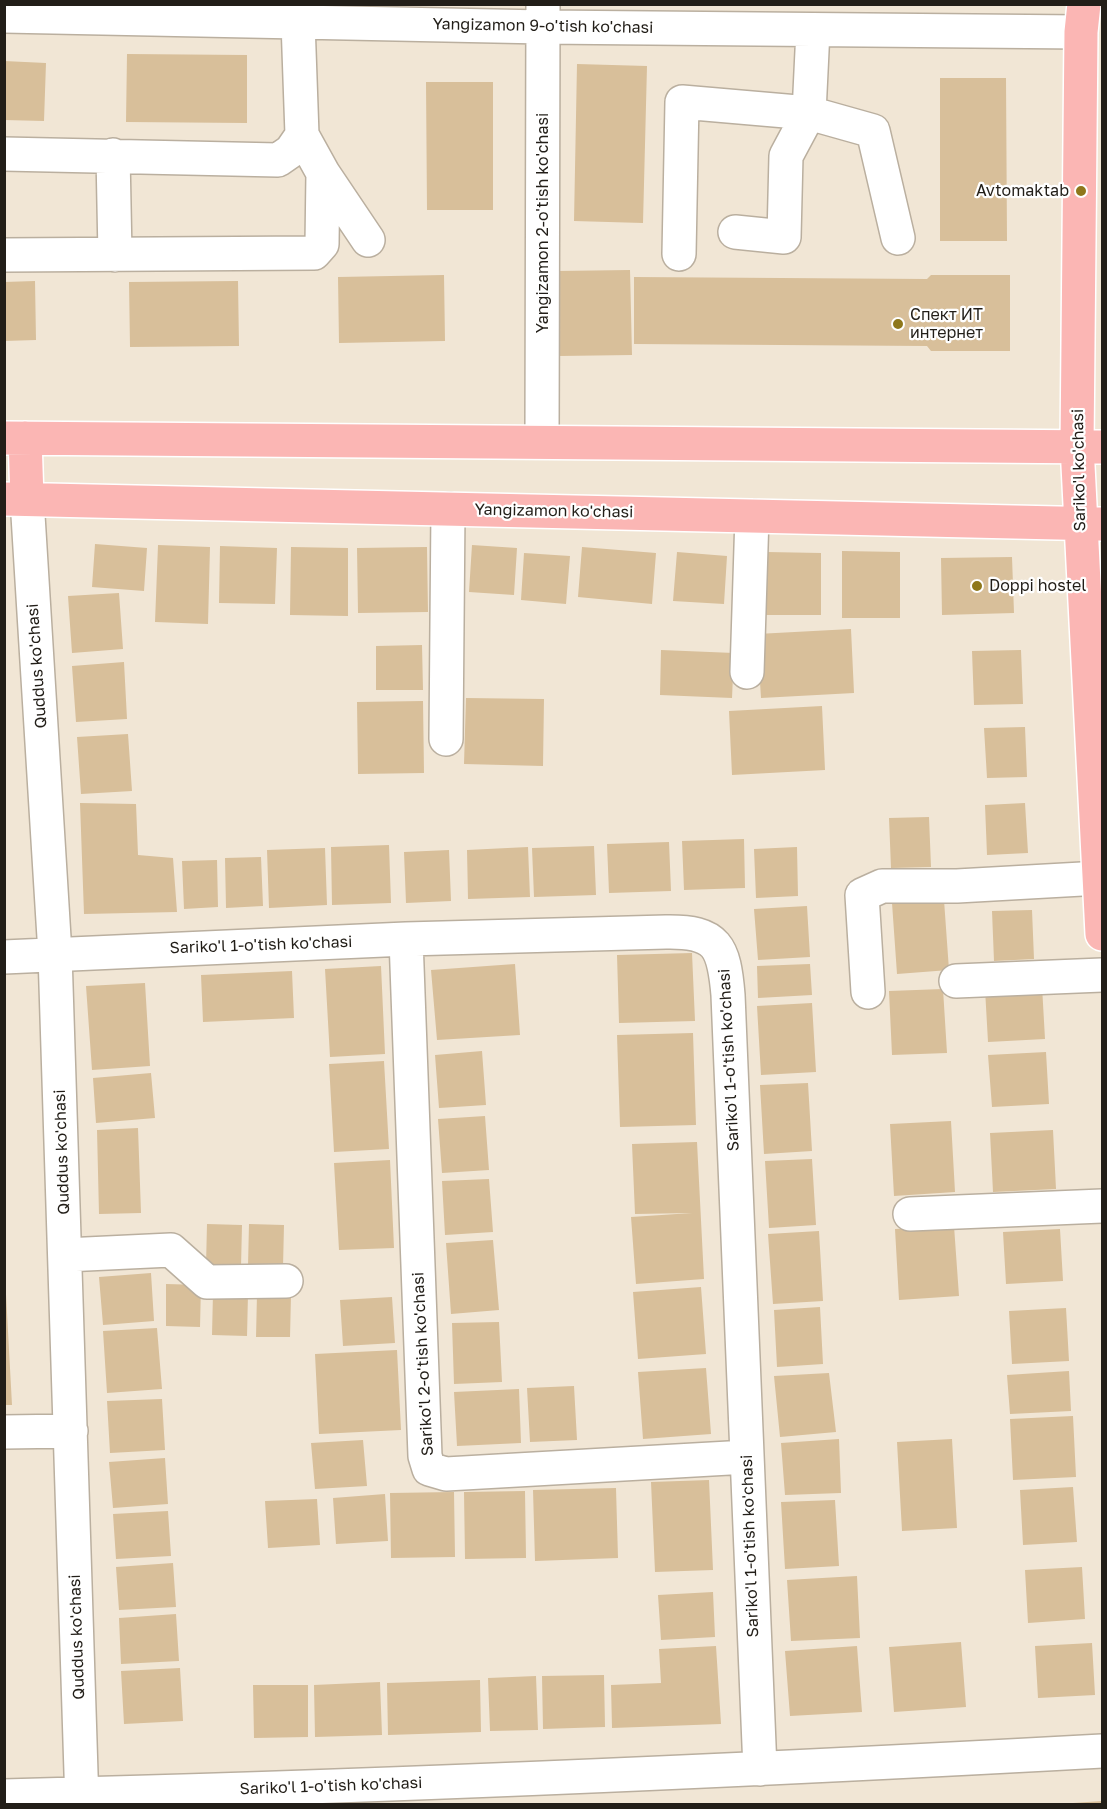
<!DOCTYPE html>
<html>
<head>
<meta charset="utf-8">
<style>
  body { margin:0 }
  #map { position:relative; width:1107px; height:1809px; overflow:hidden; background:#f1e6d5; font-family:"Golos Text",sans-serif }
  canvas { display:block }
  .frame { position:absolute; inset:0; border:6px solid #221e18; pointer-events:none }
</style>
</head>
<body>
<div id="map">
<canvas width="1107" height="1809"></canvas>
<div class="frame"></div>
</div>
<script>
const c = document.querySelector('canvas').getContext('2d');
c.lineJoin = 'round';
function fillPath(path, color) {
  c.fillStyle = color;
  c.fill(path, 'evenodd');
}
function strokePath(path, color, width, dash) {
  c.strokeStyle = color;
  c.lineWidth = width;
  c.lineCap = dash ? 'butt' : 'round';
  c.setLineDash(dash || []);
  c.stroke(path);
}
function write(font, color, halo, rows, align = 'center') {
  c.font = font + ' "Golos Text",sans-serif';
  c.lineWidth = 4.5;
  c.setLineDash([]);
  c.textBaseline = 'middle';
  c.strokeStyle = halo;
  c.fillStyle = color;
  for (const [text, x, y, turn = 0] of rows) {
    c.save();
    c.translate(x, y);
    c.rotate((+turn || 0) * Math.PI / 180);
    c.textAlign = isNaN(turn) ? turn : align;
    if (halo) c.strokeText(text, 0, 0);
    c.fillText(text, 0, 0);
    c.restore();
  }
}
fillPath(new Path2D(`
  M127,54L247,55V123L126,122Z
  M4,61L46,63L44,121L4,120Z
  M577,64L647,66L643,223L574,221Z
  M940,78H1006L1007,241H940Z
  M426,82H493V210H427Z
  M630,270L632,355L559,356L557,271Z
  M444,275L445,341L339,343L338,277Z
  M931,275H1010V351H931L927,346L634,344V277L927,279Z
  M35,281L36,340L4,341V282Z
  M238,281L239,346L130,347L129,282Z
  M95,544L147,548L144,591L92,587Z
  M158,545L210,547L208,624L155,622Z
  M472,545L517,548L514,595L469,592Z
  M220,546L277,548L275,604L219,603Z
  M291,547L348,548V616L290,615Z
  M427,547L428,612L358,613L357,548Z
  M582,547L656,553L652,604L578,597Z
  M842,551L900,552V618H842Z
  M677,552L727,556L724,604L673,601Z
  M767,552L821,553V615H766Z
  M524,553L570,556L566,604L521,600Z
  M1012,557L1014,613L942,615L941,558Z
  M119,593L123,649L72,653L68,596Z
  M851,629L854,693L761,698L757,634Z
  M422,645L423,690H376V646Z
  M661,650L734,653L732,698L660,695Z
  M1021,650L1023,704L974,705L972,651Z
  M124,662L127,719L76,722L72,666Z
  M466,698L544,699L543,766L464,764Z
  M423,701L424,773L358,774L357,702Z
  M822,706L825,770L732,775L729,711Z
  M1025,727L1027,777L987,778L984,728Z
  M128,734L132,791L81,794L77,737Z
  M80,803L136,804L138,855L173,858L177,912L84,914Z
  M1025,803L1028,853L987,855L985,805Z
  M929,817L931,867L891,868L889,818Z
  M744,839L745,888L684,890L682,841Z
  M669,842L671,891L609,893L607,844Z
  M389,845L391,903L332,905L331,847Z
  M594,846L596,895L534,897L532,848Z
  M528,847L530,897L468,899L467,850Z
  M797,847L798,896L756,898L754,849Z
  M325,848L327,905L269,908L267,850Z
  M449,850L451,901L406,903L404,852Z
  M261,857L263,906L226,908L225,858Z
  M217,860L218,907L184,909L182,861Z
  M944,900L949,970L897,974L892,903Z
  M807,906L810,957L758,960L754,909Z
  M1032,910L1034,959L994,961L992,911Z
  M692,953L695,1021L619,1023L617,955Z
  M515,964L520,1035L437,1040L431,970Z
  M810,964L812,995L758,998L757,966Z
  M381,966L385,1054L330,1057L325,969Z
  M292,971L294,1018L203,1022L201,975Z
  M145,983L150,1066L92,1070L86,986Z
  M1042,986L1045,1039L988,1042L985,989Z
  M943,989L947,1053L892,1055L889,991Z
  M812,1003L816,1072L761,1075L757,1006Z
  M693,1033L696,1125L620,1127L617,1035Z
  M482,1051L486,1105L439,1108L435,1055Z
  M1046,1052L1049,1104L992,1107L988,1055Z
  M384,1061L389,1149L334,1152L329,1064Z
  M151,1073L155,1118L96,1123L93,1078Z
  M808,1083L812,1151L764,1154L760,1085Z
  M485,1116L489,1170L442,1173L438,1119Z
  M951,1121L955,1192L894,1196L890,1124Z
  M138,1128L141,1213L99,1214L97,1130Z
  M1053,1130L1056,1189L993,1192L990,1133Z
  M697,1142L704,1279L636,1284L631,1217L692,1213L635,1214L632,1144Z
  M812,1159L816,1225L769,1228L765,1161Z
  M390,1160L394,1248L339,1250L334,1163Z
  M489,1179L493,1232L445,1235L442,1181Z
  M207,1224L242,1225L241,1267L206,1266Z
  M249,1224L284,1225L283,1267L248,1266Z
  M954,1226L959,1296L899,1300L895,1229Z
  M1060,1229L1063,1281L1006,1284L1003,1232Z
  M819,1231L823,1301L773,1304L768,1234Z
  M493,1240L499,1310L451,1314L446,1243Z
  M4,1257L12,1405H4Z
  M151,1273L154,1321L103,1325L99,1277Z
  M166,1284L201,1285L200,1327L166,1326Z
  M701,1287L706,1354L638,1359L633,1292Z
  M213,1293L248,1294L247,1336L212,1335Z
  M257,1294L291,1295L290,1337H256Z
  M392,1297L395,1343L343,1346L340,1300Z
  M820,1307L823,1364L777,1367L774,1310Z
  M1066,1308L1069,1361L1012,1364L1009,1311Z
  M499,1322L502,1382L454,1384L452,1323Z
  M157,1328L162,1389L107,1393L103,1331Z
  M397,1350L401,1430L319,1434L315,1354Z
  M706,1368L711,1434L643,1439L638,1372Z
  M1069,1371L1071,1411L1010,1414L1007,1375Z
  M829,1373L836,1432L780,1437L774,1376Z
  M574,1386L577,1440L530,1442L527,1388Z
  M519,1389L521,1443L457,1446L454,1392Z
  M162,1399L165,1450L110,1453L107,1401Z
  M1073,1416L1076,1477L1013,1480L1010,1419Z
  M839,1439L841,1493L785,1495L781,1443Z
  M952,1439L957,1528L902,1531L897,1442Z
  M363,1440L367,1486L315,1489L311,1443Z
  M165,1458L168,1504L113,1508L109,1462Z
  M709,1480L713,1570L655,1572L651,1482Z
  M1073,1487L1077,1542L1023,1545L1020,1490Z
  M616,1488L618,1558L535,1561L533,1490Z
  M525,1491L526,1558L465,1559L464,1492Z
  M454,1492L455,1557L391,1558L390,1493Z
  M385,1494L388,1541L336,1544L333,1498Z
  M317,1499L320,1545L268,1548L265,1501Z
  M835,1500L839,1566L785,1569L781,1502Z
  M168,1511L171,1556L116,1559L113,1514Z
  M173,1563L176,1607L119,1610L116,1567Z
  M1082,1567L1085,1619L1028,1623L1025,1570Z
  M857,1576L860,1638L791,1641L787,1580Z
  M713,1592L715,1637L661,1640L658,1595Z
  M176,1614L179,1661L121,1664L119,1618Z
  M961,1642L966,1707L894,1712L889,1647Z
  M1092,1643L1095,1695L1038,1698L1035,1646Z
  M716,1646L721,1724L612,1728L611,1685L661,1683L659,1649Z
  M857,1646L862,1712L790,1716L785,1651Z
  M180,1668L183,1721L124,1724L121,1671Z
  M604,1675L605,1727L543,1729L542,1676Z
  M536,1676L538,1730L490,1731L488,1678Z
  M480,1680L481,1732L388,1735L387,1683Z
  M380,1682L382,1735L315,1737L314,1685Z
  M253,1685H308V1737L254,1738Z
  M1102,1801V1804H1073V1803Z`), '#d8bf9a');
const minor = new Path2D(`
  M4,16L543,27L1081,32
  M298,22L302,135L323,173L368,240
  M4,154L278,160L291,151L302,135
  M113,155L115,255
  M735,232L784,237L786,156L809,113L813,30
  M679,254L682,102L809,113L873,131L898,238
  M4,255L314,253L322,244L323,173
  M542,441L543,6
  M27,499L55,954L82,1804
  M747,672L752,516
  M446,739L448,509
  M406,939L425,1456L429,1469L446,1474L747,1457
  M4,957L406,939L666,932C718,931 724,947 728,995L760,1769
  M956,981L1102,975
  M868,992L862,895L882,886H957L1100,878
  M910,1214L1102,1206
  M65,1255L171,1250L207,1282L286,1281
  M4,1432L71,1431
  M4,1796C371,1787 737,1771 1102,1751`);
const major = new Path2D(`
  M1084,4L1081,32L1077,446L1102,934
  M4,438L1102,447
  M25,438L27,499
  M4,499L1102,524`);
strokePath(minor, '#baaf9f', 36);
strokePath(major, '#fff', 36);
strokePath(minor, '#fff', 33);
strokePath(major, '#fbb6b4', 33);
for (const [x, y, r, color] of [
  [1081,191,6,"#8e771b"],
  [898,324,6,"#8e771b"],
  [977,586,6,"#8e771b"]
]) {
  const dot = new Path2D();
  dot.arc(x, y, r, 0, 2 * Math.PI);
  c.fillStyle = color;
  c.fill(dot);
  strokePath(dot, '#fff', 2);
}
write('16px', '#221e18', '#fff', [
  ["Yangizamon 9-o'tish ko'chasi",543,26,1],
  ["Yangizamon 2-o'tish ko'chasi",543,223,-90],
  ["Sariko'l ko'chasi",1079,470,-91],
  ["Yangizamon ko'chasi",554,511,1],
  ["Quddus ko'chasi",37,666,-94],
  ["Sariko'l 1-o'tish ko'chasi",261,945,-2],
  ["Sariko'l 1-o'tish ko'chasi",729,1060,-93],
  ["Quddus ko'chasi",62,1152,-92],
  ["Sariko'l 2-o'tish ko'chasi",423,1364,-93],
  ["Sariko'l 1-o'tish ko'chasi",750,1546,-92],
  ["Quddus ko'chasi",77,1637,-92],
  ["Sariko'l 1-o'tish ko'chasi",331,1786,-2]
]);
write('16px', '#221e18', '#fff', [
  ["Avtomaktab",1069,191,"right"],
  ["Спект ИТ",910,315],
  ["интернет",910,333],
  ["Doppi hostel",989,586]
], 'left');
</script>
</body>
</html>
